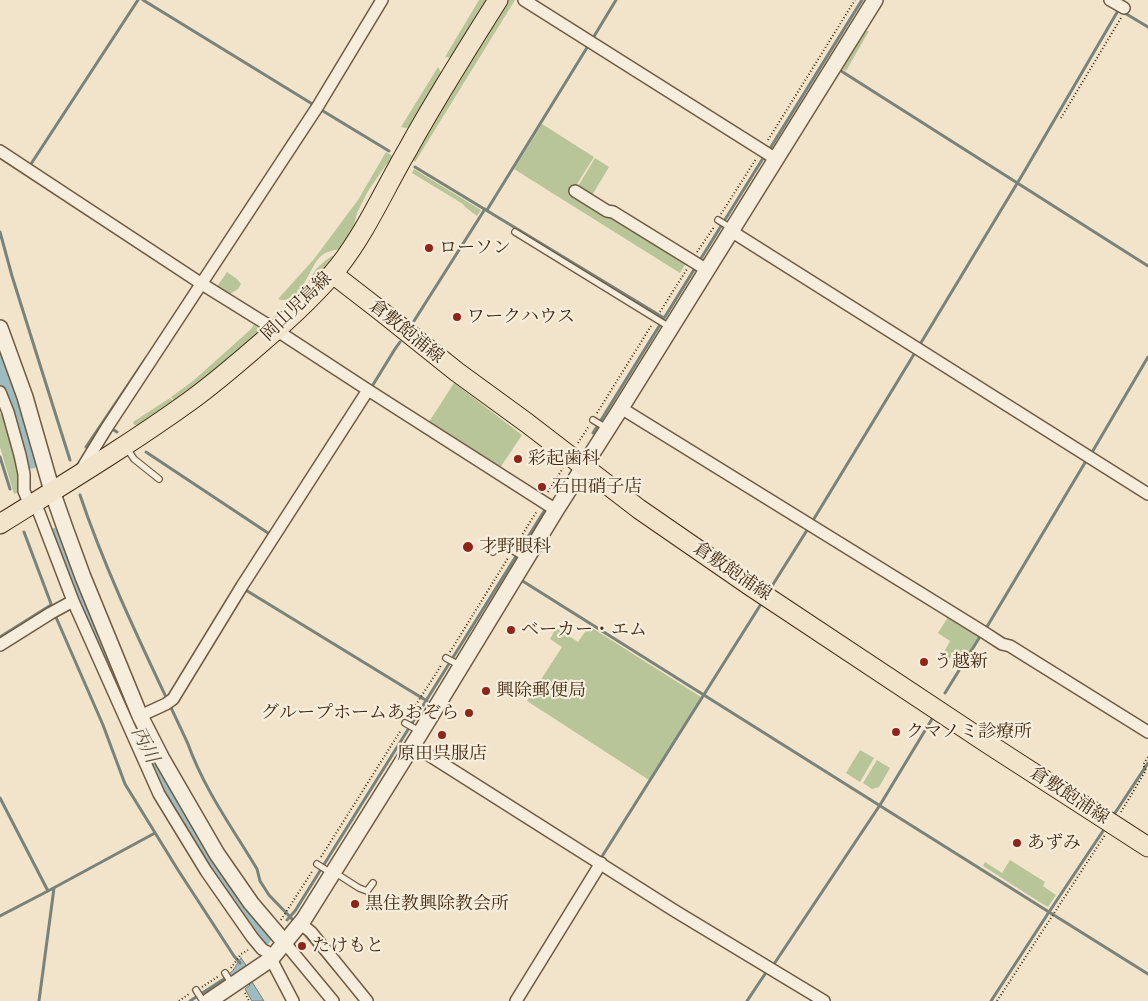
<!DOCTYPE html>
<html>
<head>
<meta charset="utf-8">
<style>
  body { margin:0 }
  canvas { display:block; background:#f1e4ca }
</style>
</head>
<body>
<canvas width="1148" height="1001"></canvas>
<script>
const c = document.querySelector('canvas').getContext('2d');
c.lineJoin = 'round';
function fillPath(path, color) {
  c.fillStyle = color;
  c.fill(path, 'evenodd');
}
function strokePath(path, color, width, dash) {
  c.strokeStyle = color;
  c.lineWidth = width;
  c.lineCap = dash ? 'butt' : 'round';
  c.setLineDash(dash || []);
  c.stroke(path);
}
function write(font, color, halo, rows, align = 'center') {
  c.font = font + ' "Gentium Book Plus","Noto Serif JP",serif';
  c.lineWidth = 4.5;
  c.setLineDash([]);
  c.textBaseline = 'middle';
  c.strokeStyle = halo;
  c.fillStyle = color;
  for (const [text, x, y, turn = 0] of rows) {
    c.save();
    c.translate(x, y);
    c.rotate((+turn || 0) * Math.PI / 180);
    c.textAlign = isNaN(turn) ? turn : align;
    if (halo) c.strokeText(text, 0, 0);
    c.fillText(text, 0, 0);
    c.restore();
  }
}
fillPath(new Path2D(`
  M479,0H491L454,58L445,57Z
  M505,0H515L415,162L410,158Z
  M865,31H869L846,71L839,67L862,32Z
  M438,67L443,76L410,127L406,128L401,127Z
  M542,124L594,157L572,192L686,263L680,273L514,169Z
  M386,152L394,157L386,165L368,191L357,213L353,230L340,249C333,250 324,252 319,258C308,270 300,306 278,299L314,259L358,200Z
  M595,158L609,167L591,197L577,188Z
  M414,169L481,210L477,216L465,207L463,204L412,173Z
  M332,256H335L319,275L297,297L307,285L316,269L326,260Z
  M227,272L237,279L241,284L238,289L228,295L216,288Z
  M254,325L261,330L217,370L174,401L171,397L193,381L250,330Z
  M454,383L522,435L498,471L427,425Z
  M170,398L174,403L140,426L137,425H134L133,422Z
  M4,412L21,472L20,491L14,494L0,447V414Z
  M950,614L981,633L961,666L943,654L950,641L938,633Z
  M589,626L701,697L649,780L527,701L562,647L550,639L556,628L578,642Z
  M860,750L874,758L860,782L846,773Z
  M877,760L890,768L879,787L872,789L863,783Z
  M1010,860L1045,882L1043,886L1056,895L1048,907L1038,901L1045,889L1038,901L983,866L985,862L1002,873Z`), '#b8c598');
const water = new Path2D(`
  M241,958L246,965L244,969L264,1001H252L245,989L250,985L240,972L231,977L229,974C235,970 236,964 241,958Z`);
fillPath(water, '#9ebcc0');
strokePath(water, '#7a837b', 1);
strokePath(new Path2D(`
  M143,0L314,105
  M1123,12L1148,27
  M593,38L616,0
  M838,69L1148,266
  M323,111L389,151
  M769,150L862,0
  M29,167L138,0
  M415,167L664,318
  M487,210L588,46
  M0,232L12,276L70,460
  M414,321L485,209
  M919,346L1024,172L1119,9
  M371,388L395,349L400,342
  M109,427L117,432
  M593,433L765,155
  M86,447L146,358
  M146,452L271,535
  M1091,454L1148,357
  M0,457L10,489
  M80,495C109,581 150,662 188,744C204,789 233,829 257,869L260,881L269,895L293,920
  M812,522L916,351
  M24,532L53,609
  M521,580L1049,912L1103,831
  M772,586L809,527
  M244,589L427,701
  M55,615L103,725L125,784L178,870L234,956L240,963
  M985,630L1086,461L1088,462
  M0,637L51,605
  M945,693L981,635
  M0,798L48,891
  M1115,813L1148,763
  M601,858L761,604
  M0,916L48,891L155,833
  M287,920L295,911L551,500
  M303,932L340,976
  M774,964L880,805L932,719
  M39,1001L54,888
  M190,1001L227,977
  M747,1001L767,971L769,972
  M991,1001L1049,912L1148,974`), '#7a837b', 3);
strokePath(new Path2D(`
  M0,361L16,406L31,459
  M57,537L80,598L112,675
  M135,730L152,763L201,849L241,908L262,937`), '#9ebcc0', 19);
const service = new Path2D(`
  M718,220L731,228
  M515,232L671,328
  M593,420L608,429
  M126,447L134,459L159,479
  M493,552L498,547C508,547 517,553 525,558
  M446,658L459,665
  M405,723L421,732
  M317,864L331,873
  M334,872L359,888L367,891L373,883
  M225,973L232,984
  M196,990L203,1001`);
const minor = new Path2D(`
  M524,0L776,159
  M1110,0L1124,8
  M0,151L202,284L276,330L368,390L556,510
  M575,191L607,211L613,212L707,270
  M731,231L1148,494
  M0,392L8,412L20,455L24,474V491L30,505
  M621,408L985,633L1002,644L1010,646L1148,732
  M81,470L106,429L318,106L382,0
  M35,502L73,601L159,794L206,871L252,937L262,949L274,956
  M0,645L51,613L73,601
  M140,716L166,704L173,699L242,586L368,390
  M413,745L675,911L824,1001
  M301,924L311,932L367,1001
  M285,943L333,1001
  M271,959L293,1001
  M516,1001L601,863`);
const tertiary = new Path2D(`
  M0,328L25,397L52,491L65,528L83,577L140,716L162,759L217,854L251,903L285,943
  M209,1001L271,959L304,919L421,732L556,510L621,408L875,0`);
const primary = new Path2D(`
  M333,274L382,312L457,372L527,423L639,509L749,585L987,743L1148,847
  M0,524C64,484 129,445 190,401C215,383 238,363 261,343C288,320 316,295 339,266C367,230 385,188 408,149C436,98 467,49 498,0`);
strokePath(service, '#6f5b42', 8);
strokePath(minor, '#6f5b42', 14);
strokePath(tertiary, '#6f5b42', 18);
strokePath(primary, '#442d14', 21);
strokePath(new Path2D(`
  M1061,118L1121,18
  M768,140L855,0
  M721,214L756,159
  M697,252L714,227
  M660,312L687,269
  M597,413L651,326
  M578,443L589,426
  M548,492L563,468
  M517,543L537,511
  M450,652L508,558
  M408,717L442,664
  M1121,812L1146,770L1143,765L1148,757
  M321,857L401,730
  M281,920L313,870
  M231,968L241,954L248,950
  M202,987L219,976
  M245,993L249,1001
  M179,1001L189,994
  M997,1001L1088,861L1105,835`), '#442d14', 2, [1, 2.5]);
strokePath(service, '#f6eddd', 5.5);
strokePath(minor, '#f6eddd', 11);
strokePath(tertiary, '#f6eddd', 15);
strokePath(primary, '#f1e4ca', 19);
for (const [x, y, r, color] of [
  [429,248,5,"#8f2418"],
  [457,317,5,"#8f2418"],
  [518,459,5,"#8f2418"],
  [542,487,5,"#8f2418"],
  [468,547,6,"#8f2418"],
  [511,630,5,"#8f2418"],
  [924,662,5,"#8f2418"],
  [486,691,5,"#8f2418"],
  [469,713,5,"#8f2418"],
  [896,732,5,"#8f2418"],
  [442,735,5,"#8f2418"],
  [1017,843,5,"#8f2418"],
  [355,904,5,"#8f2418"],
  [302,946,5,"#8f2418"]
]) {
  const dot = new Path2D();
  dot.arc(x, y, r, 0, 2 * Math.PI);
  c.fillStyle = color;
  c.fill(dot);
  strokePath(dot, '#f6eddd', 2);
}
write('18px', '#442d14', '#f6eddd', [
  ["ローソン",439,248],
  ["ワークハウス",467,317],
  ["彩起歯科",528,459],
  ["石田硝子店",552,487],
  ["才野眼科",479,547],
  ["ベーカー・エム",521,630],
  ["う越新",934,662],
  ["興除郵便局",496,691],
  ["グループホームあおぞら",459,713,"right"],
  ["クマノミ診療所",906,732],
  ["原田呉服店",442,754,"center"],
  ["あずみ",1027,843],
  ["黒住教興除教会所",365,904],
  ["たけもと",312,946]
], 'left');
write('18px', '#442d14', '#f6eddd', [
  ["岡山児島線",297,307,-44],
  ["倉敷飽浦線",406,332,39],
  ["倉敷飽浦線",732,572,34],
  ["倉敷飽浦線",1069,796,33]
]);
write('italic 19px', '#5a513f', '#f6eddd', [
  ["丙川",144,745,63]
]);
</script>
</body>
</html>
